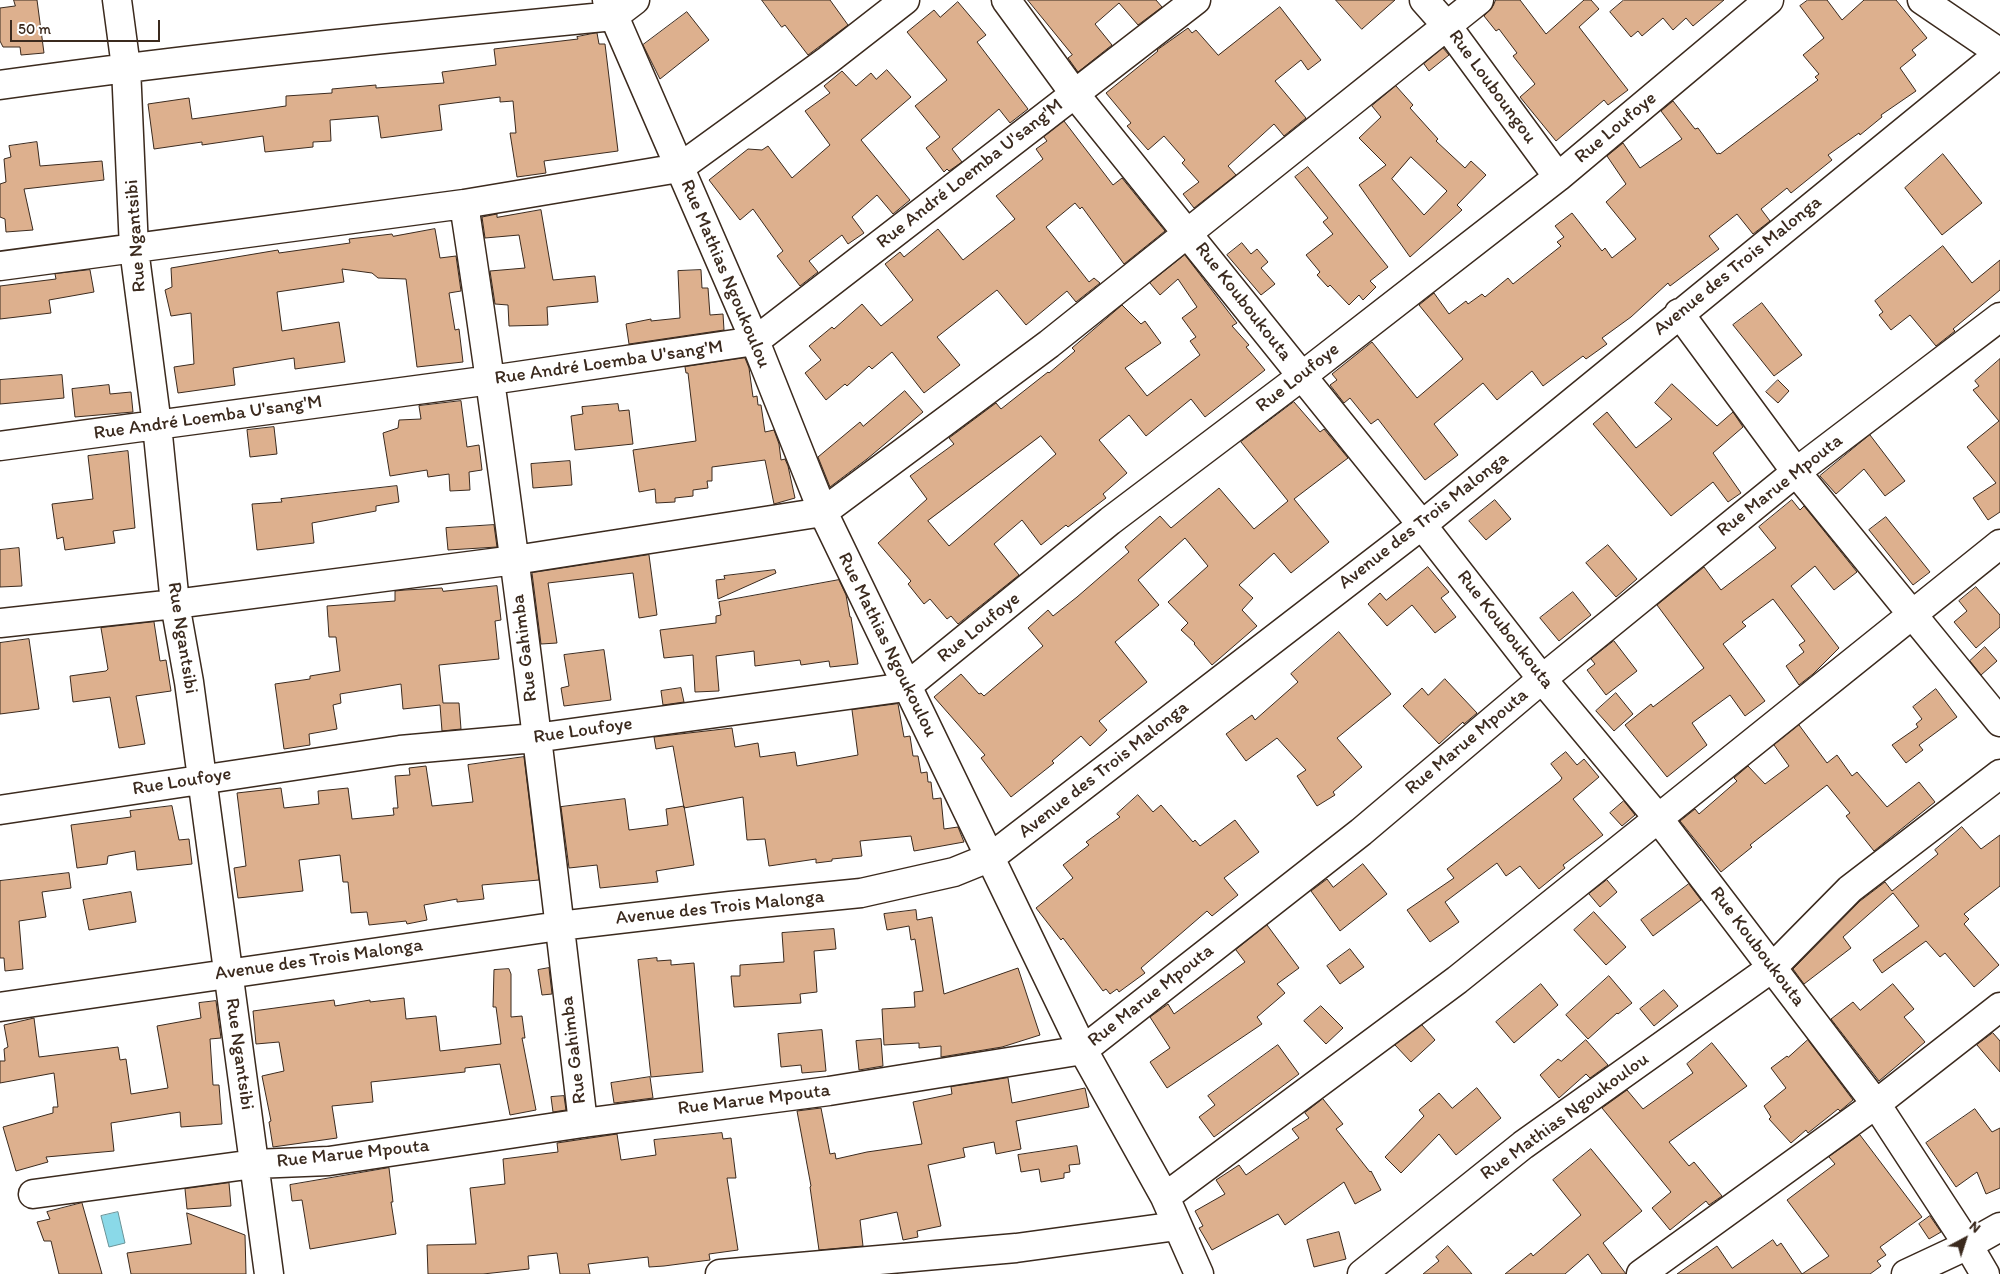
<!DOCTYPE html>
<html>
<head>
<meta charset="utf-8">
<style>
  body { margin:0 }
  #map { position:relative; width:2000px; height:1274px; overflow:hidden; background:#fff; font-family:Itim,sans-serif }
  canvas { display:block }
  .north { position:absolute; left:1940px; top:1214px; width:50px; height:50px; -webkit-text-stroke:4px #fff; paint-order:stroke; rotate:40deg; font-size:14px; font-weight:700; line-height:20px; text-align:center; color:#3b2a1e }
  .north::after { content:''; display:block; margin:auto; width:18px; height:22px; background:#3b2a1e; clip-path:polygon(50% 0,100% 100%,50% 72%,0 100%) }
  .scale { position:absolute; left:10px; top:20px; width:150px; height:22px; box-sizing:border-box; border:2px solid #3b2a1e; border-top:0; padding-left:6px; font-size:15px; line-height:18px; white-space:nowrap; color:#3b2a1e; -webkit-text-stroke:4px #fff; paint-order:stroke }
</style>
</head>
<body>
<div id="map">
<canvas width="2000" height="1274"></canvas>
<div class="north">N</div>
<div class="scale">50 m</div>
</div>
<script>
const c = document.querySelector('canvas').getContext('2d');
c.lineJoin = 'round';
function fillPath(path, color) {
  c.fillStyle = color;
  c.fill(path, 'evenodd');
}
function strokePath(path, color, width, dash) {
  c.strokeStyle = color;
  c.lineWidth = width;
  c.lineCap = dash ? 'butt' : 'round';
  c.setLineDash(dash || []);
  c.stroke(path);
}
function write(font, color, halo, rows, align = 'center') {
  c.font = font + ' Itim,sans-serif';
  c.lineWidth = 4;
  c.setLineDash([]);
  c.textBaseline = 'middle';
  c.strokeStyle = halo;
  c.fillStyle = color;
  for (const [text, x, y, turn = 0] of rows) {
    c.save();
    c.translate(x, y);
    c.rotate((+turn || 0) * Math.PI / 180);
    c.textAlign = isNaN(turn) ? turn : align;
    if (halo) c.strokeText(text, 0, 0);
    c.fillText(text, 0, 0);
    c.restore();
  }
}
const water = new Path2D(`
  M118,1212L125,1243L109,1247L101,1216Z`);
fillPath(water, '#8ad9e8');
strokePath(water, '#6a9397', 1);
const building = new Path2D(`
  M14,0H37L44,53L21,55L20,47H3L0,41V8L15,6Z
  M762,0H830L848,25L808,55L785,25L782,27Z
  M1028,0H1156L1162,7L1138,25L1119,3L1095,24L1112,45L1078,72L1068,58L1072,55Z
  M1336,0H1395L1362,29Z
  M1496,0H1520L1546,34L1584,0H1591L1599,9L1579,27L1628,90L1608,105L1604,100L1556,141L1520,97L1535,84L1513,56L1517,53L1499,29L1496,31L1484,16L1493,6Z
  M1624,0H1724L1693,26L1686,18L1673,30L1663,18L1642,36L1638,31L1631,37L1610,12Z
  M1808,0H1827L1842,20L1864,0H1896L1927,38L1912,50L1916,55L1900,68L1916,91L1881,115L1882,117L1860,135L1859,133L1828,155L1832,160L1791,193L1787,188L1761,209L1770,221L1753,234L1737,214L1709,236L1719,249L1670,286L1668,283L1631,317L1602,338L1607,344L1586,359L1583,356L1543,386L1532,371L1497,400L1483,383L1434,424L1458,455L1425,480L1378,419L1371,424L1350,398L1344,403L1330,385L1337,380L1332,374L1372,342L1417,398L1463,359L1419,305L1434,293L1449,314L1466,301L1468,304L1482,294L1485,297L1508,278L1513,284L1561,246L1557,242L1564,237L1555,226L1572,213L1602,251L1605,248L1612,258L1636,239L1606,202L1626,184L1607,156L1623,143L1640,168L1682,139L1661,111L1673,101L1695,129L1698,128L1717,154L1719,153L1720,154L1818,80L1815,77L1819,74L1803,55L1824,38L1800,6Z
  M958,2L986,35L977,42L1028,109L1010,123L999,109L952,149L962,162L949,171L947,169L944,172L926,148L940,137L915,106L947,80L907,32L934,10L940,17Z
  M1280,7L1321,60L1308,70L1301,60L1275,81L1306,118L1284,136L1274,124L1228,166L1236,175L1194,208L1183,194L1199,182L1182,163L1185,160L1164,136L1148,150L1127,126L1131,123L1106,93L1158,51L1157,50L1188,28L1192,33L1196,30L1218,55Z
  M687,12L709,40L660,79L643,45Z
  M597,33L599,44H605L618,151L544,161L546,173L517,177L510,133H516L513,101L500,102V97L439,105L442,130L381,138L378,116L330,120L331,141L313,142V147L265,152L263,136L202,145V142L154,149L148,104L189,98L192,119L286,106V96L332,93V89L376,85V88L444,83L442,72L496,65L494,49L578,39L577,37Z
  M1443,48L1449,55L1429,71L1424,64Z
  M887,70L911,97L861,140L910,200L893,214L877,195L852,217L864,233L848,244L842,235L809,261L818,272L800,286L777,256L783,251L753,209L740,220L709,180L748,149L762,150L768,146L792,178L830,145L805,111L830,93L824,86L842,71L856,86L871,73L876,79Z
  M1396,86L1413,105L1410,108L1438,139L1436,141L1465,168L1471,161L1486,175L1457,205L1462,210L1410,257L1359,185L1386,165L1359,138L1381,117L1372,106ZM1411,157L1447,191L1424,215L1392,179Z
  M1064,121L1113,185L1122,178L1165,231L1124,264L1082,207L1080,209L1075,203L1046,227L1089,282L1094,278L1100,283L1076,302L1067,291L1026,325L997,290L937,337L960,365L924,393L892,352L872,369L869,366L847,386L845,384L826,400L805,373L821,360L809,346L832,327L834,329L862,304L881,326L913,300L885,264L900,252L904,257L938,229L963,260L1015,219L996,196L1043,159L1036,149L1047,141L1044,137Z
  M37,142L40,166L102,161L104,180L24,189L33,230L6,232L5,219L0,217V184L6,182L4,159L11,157L9,146Z
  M1943,154L1982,203L1942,235L1905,188Z
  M1308,167L1388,267L1370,281L1376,287L1363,300L1359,295L1349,305L1330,285L1328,287L1317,275L1320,272L1306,255L1333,234L1323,222L1328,218L1295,177Z
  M541,210L553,280L595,276L598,302L547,307L548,325L509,326L508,305L495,304L490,271L525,268L519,235L485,238L482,217L497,214V217Z
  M435,229L440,258L456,256L461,291L449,293L455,330L459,329L463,362L417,367L406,279L378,278L372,273L342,269L344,282L277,292L282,331L339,322L345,362L295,369L294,358L233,368L235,385L178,393L174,367L194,364L191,313L171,316L165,290L172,287L171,268L278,250L279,253L350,243L349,239L392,234L393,236Z
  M1242,243L1251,254L1257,249L1268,262L1261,268L1275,284L1261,295L1227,255Z
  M1943,246L1972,283L2000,260V290L1953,329L1955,331L1936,346L1910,315L1891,330L1879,315L1883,312L1875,301Z
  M1185,255L1237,323L1232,326L1249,345L1246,347L1265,370L1205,417L1191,399L1146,436L1129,415L1099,440L1127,473L1103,494L1106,498L1068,527L1066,525L1041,545L1022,520L994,544L1019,575L958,624L951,616L947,619L930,599L924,604L908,584L911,581L878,543L927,499L910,476L954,444L949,438L996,403L1001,409L1048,372L1049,373L1075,351L1072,348L1122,305L1141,324L1145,321L1161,343L1125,368L1147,396L1200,355L1190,341L1196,337L1182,318L1197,307L1178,279L1160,295L1150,283ZM1041,436L1056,454L949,546L928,521Z
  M90,270L94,292L49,300L51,313L0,319V286L56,279L55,274Z
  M701,270L702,288H708L710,315L723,314L724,330L629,344L626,324L651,319V321L680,318L678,271Z
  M1762,303L1802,355L1774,376L1733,325Z
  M745,358L749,368L753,397L757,396L758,405H761L765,432L774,430L779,444L781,460L785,459L788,466L795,498L774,504L765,460L712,467V481H707L708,488L693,490V496L675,498V502L656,503L655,489L639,492L633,450L696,441L688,373H686L685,367Z
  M2000,359V512L1988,520L1973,498L1996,483L1967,447L1999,421L1973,390L1979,386L1975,381Z
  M62,375L64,398L0,404V380Z
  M1778,380L1789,391L1778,403L1766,392Z
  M1672,384L1717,426L1733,412L1743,427L1713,453L1741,493L1728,502L1713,482L1671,516L1593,424L1607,412L1636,448L1672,419L1655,403Z
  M109,385L110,394L131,392L133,412L75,417L72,389Z
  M905,391L923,412L867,459L830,487L818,457L860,422L863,426Z
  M461,401L467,447L479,445L482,470L469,472L470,490L450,491L449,474L428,477L427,470L390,476L383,433L398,428L399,420L421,419L419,406Z
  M1294,402L1320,432L1324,429L1348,458L1294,499L1329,542L1291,573L1274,553L1239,585L1253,598L1242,610L1257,626L1212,665L1194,644L1195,643L1181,630L1188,623L1168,602L1208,566L1185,538L1138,580L1159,605L1115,642L1147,682L1099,721L1107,730L1090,746L1081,736L1052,761L1054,763L1011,797L981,758L985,755L934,697L961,674L979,694L981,693L984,696L1043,646L1028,628L1048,610L1053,616L1077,597L1129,552L1125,547L1160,516L1171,528L1219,488L1254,529L1288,501L1241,442Z
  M618,404L619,411L629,410L633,444L575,450L571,416L583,414L582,407Z
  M274,427L277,454L250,457L247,430Z
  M1870,435L1905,481L1885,496L1864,469L1836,494L1820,476Z
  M128,451L135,528L113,531L115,543L65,550L63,537L57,539L52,504L93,499L88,456Z
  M570,461L572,485L533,488L531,464Z
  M397,486L399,502L376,506V511L312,523L314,543L257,550L252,504L282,502L281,499Z
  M1495,500L1511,519L1486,540L1469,521Z
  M1792,500L1800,510L1804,506L1857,572L1834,590L1815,566L1791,586L1839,648L1813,674L1799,685L1786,666L1804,652L1799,645L1805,641L1773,599L1742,622L1746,626L1723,644L1765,701L1745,716L1730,695L1692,723L1707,745L1667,777L1625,725L1651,704L1653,707L1704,668L1657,605L1704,567L1721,590L1776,548L1759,527Z
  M1886,517L1930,572L1913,585L1869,530Z
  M494,525L497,547L448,550L446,528Z
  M1608,545L1637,579L1616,597L1586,563Z
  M19,548L22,586L0,587V550Z
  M649,555L657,615L639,618L633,573L548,583L557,643L541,644L532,573Z
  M1428,567L1449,592L1441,598L1456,617L1435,633L1412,605L1387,626L1368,604L1380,593L1386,600Z
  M775,570L776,573L718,599L716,580L725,579L724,576Z
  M839,580L846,595L850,617H851L858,664L830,667L829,661L801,665L800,660L755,666L754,651L716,656L719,691L695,692L693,655L664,658L660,630L716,623V616L721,615L719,602Z
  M497,586L501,620L495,621L499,659L439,665L443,703H459L461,729L442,731L440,705L403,709L401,684L340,694L341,703L333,705L337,729L309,734L310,745L284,749L275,684L310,679V676L340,671L336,637H329L327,606L395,601V591L405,590L442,588L443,591Z
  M1976,587L2000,615V627L1976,648L1954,622L1967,611L1959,601Z
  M1573,592L1591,615L1559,641L1540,618Z
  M154,622L160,661L166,660L171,691L136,696L145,744L119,748L110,697L73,702L70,676L106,671L108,669L101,628Z
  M1339,632L1391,694L1337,738L1362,767L1333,792L1335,795L1317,806L1297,776L1306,770L1277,738L1246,761L1226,734L1252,715L1255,720L1298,682L1291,674Z
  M29,639L39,709L0,714V643Z
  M1614,641L1637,671L1606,695L1587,670L1595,664L1591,659Z
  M1985,647L1997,661L1981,675L1970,661Z
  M604,650L611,700L564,706L561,688L569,686L564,655Z
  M1445,679L1477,713L1464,724L1463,722L1439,744L1403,706L1422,688L1428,695Z
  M681,688L684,702L663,705L661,691Z
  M1936,689L1957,717L1919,745L1923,750L1906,763L1892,745L1918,727L1916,724L1922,719L1913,707Z
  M1616,693L1633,714L1614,731L1596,711Z
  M898,704L904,737L910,736L913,756H918L921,773L927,772L928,782H931L933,799L941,798L944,829L958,827L964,842L914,851L911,836L860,841L862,856L832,859V861L816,863V859L769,866L765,839L747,840L743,797L684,808L673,746L656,749L654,737L732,728L735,747L758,743L760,757L795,752L797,766L858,755L852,710Z
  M1799,725L1827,763L1837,755L1852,776L1857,772L1887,807L1919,782L1935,802L1874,851L1846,816L1850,813L1827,785L1750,845L1752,847L1721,872L1680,821L1695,809L1699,814L1737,781L1734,778L1748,766L1765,784L1789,766L1774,745Z
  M1566,752L1577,765L1584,759L1599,777L1573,799L1603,835L1563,865L1565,868L1539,889L1520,866L1506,876L1497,863L1445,902L1459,922L1430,942L1407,910L1454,878L1447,869L1560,781L1562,778L1551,764Z
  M524,757L539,880L482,885L484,899L457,902V899L424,905L427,920L407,924L406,921L369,925L367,912L351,913L348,882H343L340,855L299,860L303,891L238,898L234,868L246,866L237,793L281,788L284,808L319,804L318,791L348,788L352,819L394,815L393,808H398L395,776L410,775L409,768L426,766L432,806L473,802L468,765Z
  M1138,795L1153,812L1161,805L1193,842L1195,840L1200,846L1235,820L1259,852L1224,878L1238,895L1212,916L1207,911L1141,968L1145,973L1119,992L1117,989L1110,994L1106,989L1103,991L1063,938L1061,940L1036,908L1073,878L1063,865L1089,845L1086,842L1120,817L1117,814Z
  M625,799L629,830L668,825L666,809L684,806L694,865L656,871L658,882L600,888L597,865L569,868L561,807Z
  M1624,801L1635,815L1622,826L1610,813Z
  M172,806L179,840L189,839L192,864L137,870L135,851L108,856L107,864L77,868L71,825L131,817L130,811Z
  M1962,827L1981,849L2000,835V886L1964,914L1969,919L1964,924L1999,965L1974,987L1945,953L1940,957L1926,941L1882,973L1873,960L1919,926L1893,893L1843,937L1851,948L1804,984L1793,969L1860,901L1885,882L1892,891L1938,854L1935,850Z
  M1363,864L1387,894L1340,931L1311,891L1327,879L1333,887Z
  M69,873L71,888L42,892L46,917L19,921L23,969L5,971L4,958H0V881Z
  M1607,880L1617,892L1600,907L1589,894Z
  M1689,884L1701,900L1653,936L1641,920Z
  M131,892L136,922L89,930L83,900Z
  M916,910L917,920L932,917L944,994L1018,968L1040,1035L1002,1047L941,1057V1046L919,1048V1043L884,1045L882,1009L915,1007L914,992L923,991L915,939L911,940L909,926L887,930L884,914Z
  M1594,912L1626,947L1606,965L1574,930Z
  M1267,925L1299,968L1277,984L1285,993L1257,1017L1262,1024L1167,1088L1150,1062L1170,1048L1150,1017L1168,1004L1174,1014L1245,962L1236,950Z
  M834,929L836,949L814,951L817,992L800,994L801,1003L734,1007L731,976H740V965L784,962L782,933Z
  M1350,949L1364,967L1340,984L1327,966Z
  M657,958V961L671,960V965L694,963L703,1072L651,1077L638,960Z
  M549,968L552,994L542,995L538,970Z
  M509,969L511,974V1017L522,1016L525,1038H522L536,1110L510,1115L500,1064L465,1068V1072L371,1082L373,1102L332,1106L337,1138L273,1147L269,1122L271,1121L262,1076L284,1071L279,1042L256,1044L253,1011L334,1000L335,1006L370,1000V1002L404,998L406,1019L436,1016L440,1051L501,1044L496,1007H493L494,970Z
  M1609,976L1632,1003L1618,1014L1617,1013L1588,1039L1566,1015Z
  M1541,984L1558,1005L1514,1043L1496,1022Z
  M1893,984L1914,1009L1904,1017L1925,1042L1879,1081L1831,1019L1853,1002L1860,1010Z
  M1664,990L1678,1006L1654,1026L1640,1009Z
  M216,1001L221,1038L210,1039L213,1085H219L222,1124L181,1127L180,1112L111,1123L114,1151L46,1157L48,1162L16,1171L3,1127L53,1113V1107H58L54,1073L0,1083V1061H5L4,1049L8,1047L4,1025L34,1018L39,1057L118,1047L120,1060L126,1059L131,1094L168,1088L157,1026L201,1018L199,1003Z
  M1321,1006L1343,1028L1326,1044L1304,1021Z
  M1422,1025L1435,1040L1411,1062L1395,1045Z
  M822,1030L826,1071L802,1073L801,1065L781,1067L778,1034Z
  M1993,1033L2000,1041V1072L1977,1045Z
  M881,1039L883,1066L859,1070L856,1041Z
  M1586,1040L1608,1065L1590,1078L1586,1074L1559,1098L1540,1075L1558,1059L1561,1061Z
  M1808,1040L1853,1100L1840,1111L1838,1109L1808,1133L1806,1130L1791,1143L1769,1119L1771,1117L1764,1106L1786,1088L1771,1068L1787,1056L1788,1057Z
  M1712,1043L1747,1086L1669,1142L1689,1166L1694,1162L1722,1196L1709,1205L1706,1201L1670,1230L1652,1208L1671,1192L1602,1108L1627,1090L1643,1109L1693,1073L1687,1064Z
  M1278,1045L1299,1074L1214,1137L1199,1117L1215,1105L1208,1096Z
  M650,1077L653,1098L614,1103L611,1083Z
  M1008,1078L1012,1103L1085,1088L1089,1107L1016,1121L1021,1149L996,1154L994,1142L963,1148L965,1157L928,1165L941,1226L917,1231L918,1237L903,1240L897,1212L860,1220L863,1246L819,1250L810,1187L811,1186L797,1111L821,1108L830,1154L835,1153L836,1159L867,1152L922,1144L913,1102L952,1094L951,1087Z
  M1477,1088L1501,1118L1456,1155L1439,1134L1401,1173L1385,1157L1424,1116L1419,1110L1439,1093L1452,1108Z
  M564,1096L566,1110L553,1112L551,1097Z
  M1323,1099L1343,1124L1336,1129L1370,1172L1371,1171L1381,1190L1355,1204L1344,1182L1285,1225L1278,1214L1212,1250L1199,1228L1203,1226L1195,1211L1225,1194L1216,1180L1239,1165L1246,1175L1299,1138L1292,1129L1309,1118L1305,1113Z
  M1975,1109L1992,1132L2000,1128V1188L1986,1194L1977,1172L1956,1187L1926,1143Z
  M722,1133L723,1139L731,1138L736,1178H727L738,1250L709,1254L710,1260L664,1266L649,1267L648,1257L588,1264L590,1274H560L557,1253L528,1256L529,1269L483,1274H428L427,1245L476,1244L470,1188L505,1184L503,1159L558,1152L557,1143L617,1134L621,1160L656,1155L654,1140Z
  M1860,1135L1922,1217L1880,1247L1886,1255L1877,1261L1881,1266L1870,1274H1802L1829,1256L1787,1200L1835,1164L1829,1157Z
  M1077,1146L1080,1164L1069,1165L1070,1172L1064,1173V1178L1041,1182L1039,1169L1021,1172L1018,1155Z
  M1591,1149L1642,1211L1603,1243L1626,1274H1602L1588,1254L1565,1274H1505L1531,1253L1533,1256L1581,1215L1553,1180Z
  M389,1168L393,1202H391L396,1234L310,1249L302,1200L292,1201L290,1185Z
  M229,1183L231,1206L187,1209L185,1189Z
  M82,1203L102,1274H59L51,1241H44L37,1222L50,1219L47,1212Z
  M187,1213L245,1235L246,1274H131L127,1253L191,1244Z
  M1930,1216L1941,1232L1929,1239L1919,1224Z
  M1339,1232L1346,1259L1314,1267L1307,1240Z
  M1773,1240L1777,1246L1781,1243L1802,1274H1677L1717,1246L1732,1268Z
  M1448,1246L1472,1274H1423L1439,1261L1436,1257Z`);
fillPath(building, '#ddb08e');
strokePath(building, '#3b2a1e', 1);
const minor = new Path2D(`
  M117,0L126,67L134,249L157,425L175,604L189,682L269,1274
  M607,0L755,341L823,512L1083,1050L1165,1197L1199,1274
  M1006,0L1074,93L1422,525L1542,679L1658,818L1876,1104L1968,1245L1985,1274
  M1424,0L1447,26L1558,177
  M1922,0L2000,53
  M0,85C204,56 409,36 614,16L635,0
  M464,204C511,509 547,816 583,1123
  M0,266L464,204L679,168L828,60L905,0
  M1679,313L1796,472L2000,722
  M0,446L491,380L755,341L1196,0
  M0,623L175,604L515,560L823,512L1049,344L1479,0
  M0,810L400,750L535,738L906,687L1110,521L1302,376L1558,177L1769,0
  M0,1007L559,926L730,906L861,893L954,872L991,857L1422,525L2000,53
  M33,1194L254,1164L329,1161L583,1123L829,1091L1083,1050L1361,832L1542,679L1796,472L2000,317
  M1165,1197L1457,980L2000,544
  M720,1274L1016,1248L1177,1226
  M1362,1274L1523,1145L1773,967L1850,889L2000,774
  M1641,1274L1876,1104L2000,1007
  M1906,1274L1968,1245L2000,1227`);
strokePath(minor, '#3b2a1e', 31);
strokePath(minor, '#fff', 28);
write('19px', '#3b2a1e', '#fff', [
  ["Rue Louboungou",1492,87,54],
  ["Rue Loufoye",1616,128,-40],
  ["Rue André Loemba U'sang'M",970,174,-38],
  ["Rue Ngantsibi",136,236,-94],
  ["Avenue des Trois Malonga",1738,266,-39],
  ["Rue Mathias Ngoukoulou",725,274,67],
  ["Rue Kouboukouta",1243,302,52],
  ["Rue André Loemba U'sang'M",609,363,-8],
  ["Rue Loufoye",1298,378,-38],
  ["Rue André Loemba U'sang'M",208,418,-8],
  ["Rue Marue Mpouta",1780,486,-38],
  ["Avenue des Trois Malonga",1424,521,-38],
  ["Rue Loufoye",979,628,-39],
  ["Rue Kouboukouta",1505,630,52],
  ["Rue Ngantsibi",182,638,81],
  ["Rue Mathias Ngoukoulou",887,645,64],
  ["Rue Gahimba",525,648,-97],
  ["Rue Loufoye",583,731,-8],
  ["Rue Marue Mpouta",1467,742,-40],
  ["Avenue des Trois Malonga",1104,770,-38],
  ["Rue Loufoye",182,782,-9],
  ["Avenue des Trois Malonga",720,908,-6],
  ["Rue Kouboukouta",1757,947,53],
  ["Avenue des Trois Malonga",319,960,-8],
  ["Rue Marue Mpouta",1151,996,-38],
  ["Rue Gahimba",574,1050,-97],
  ["Rue Ngantsibi",239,1054,82],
  ["Rue Marue Mpouta",754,1100,-7],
  ["Rue Mathias Ngoukoulou",1565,1117,-36],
  ["Rue Marue Mpouta",353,1154,-6]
]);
</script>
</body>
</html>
